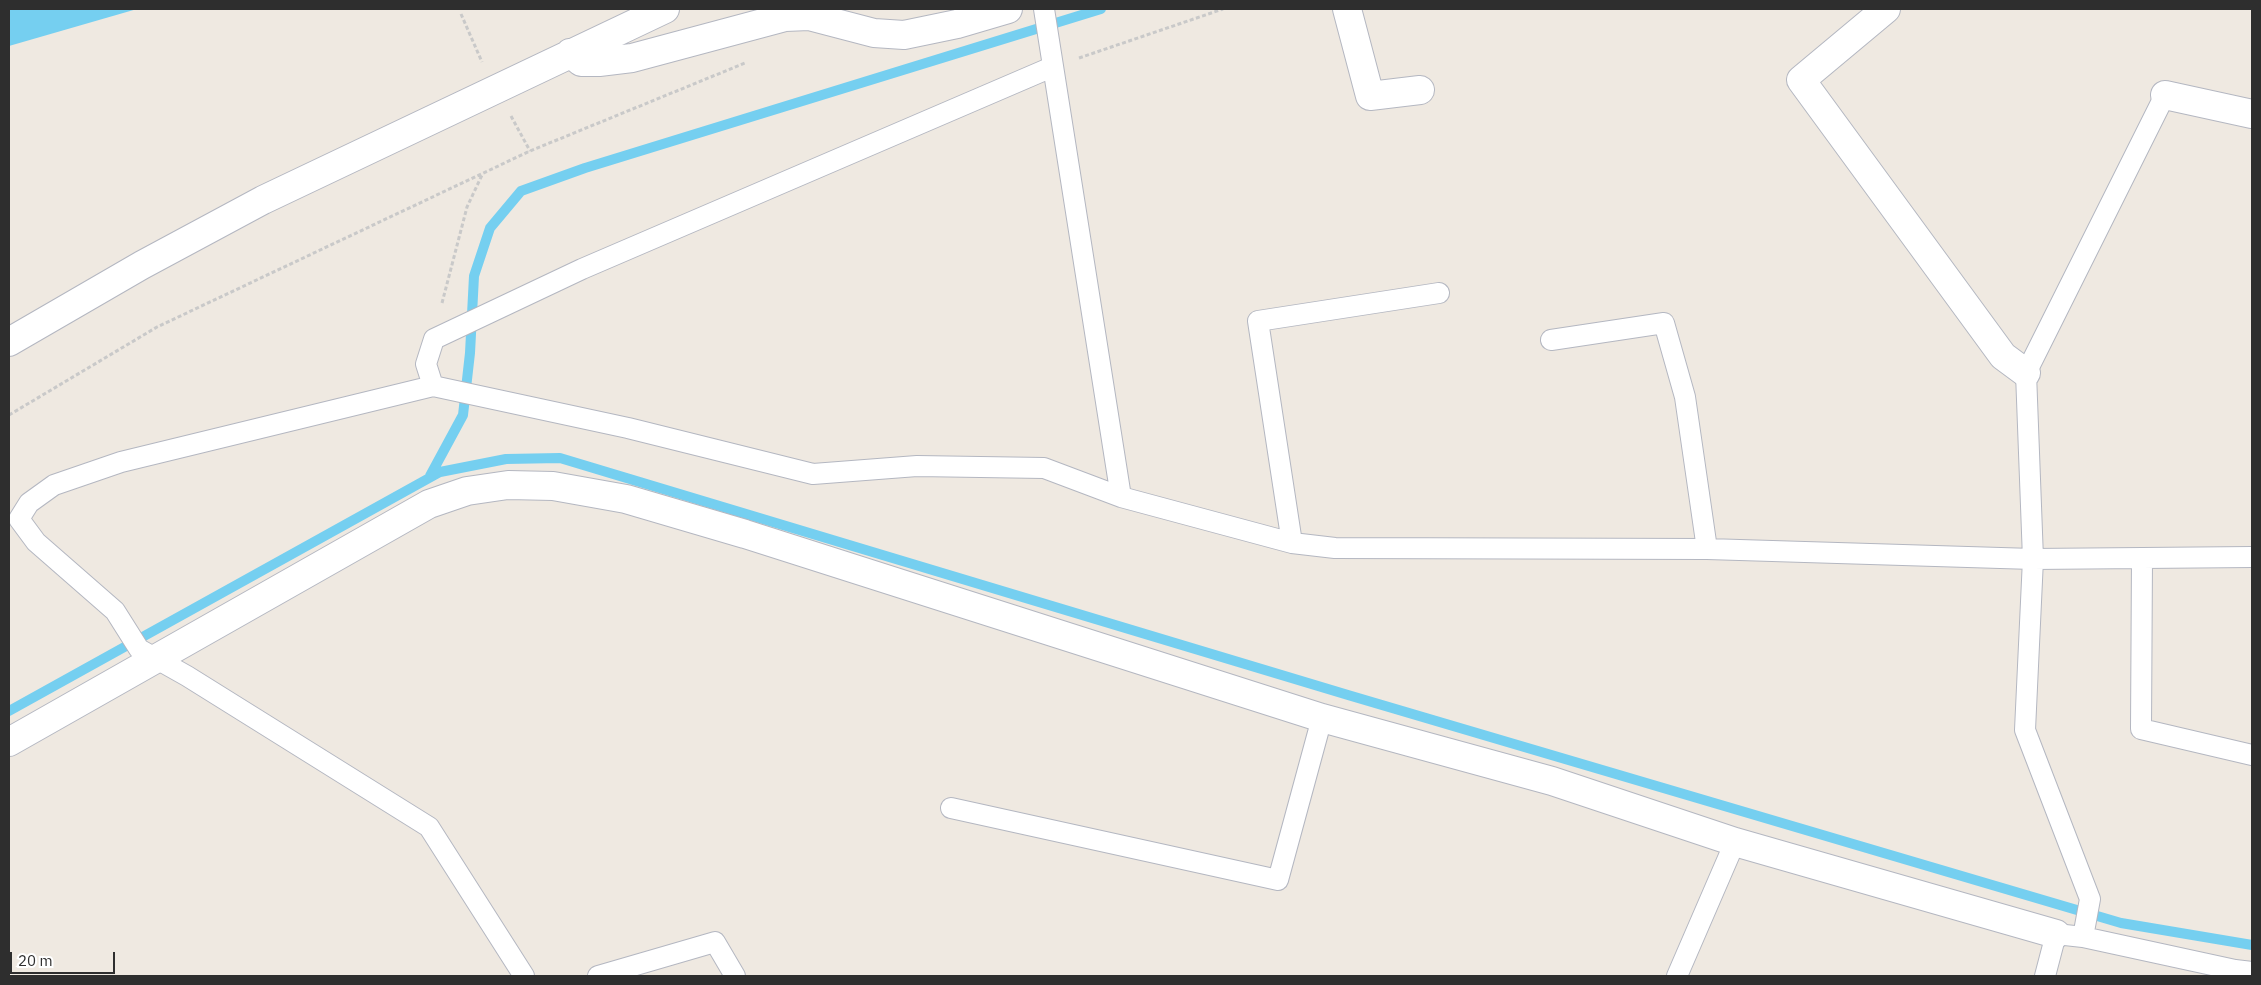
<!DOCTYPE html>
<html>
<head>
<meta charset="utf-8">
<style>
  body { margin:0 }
  #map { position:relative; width:2261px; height:985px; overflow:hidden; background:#efe9e1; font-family:"IBM Plex Sans",sans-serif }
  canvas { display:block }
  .frame { position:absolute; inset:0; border:10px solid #2e2e2e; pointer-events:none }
  .scale { position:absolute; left:10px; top:952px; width:105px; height:22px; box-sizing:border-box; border:2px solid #2e2e2e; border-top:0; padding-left:6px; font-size:15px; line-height:18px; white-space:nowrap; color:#2e2e2e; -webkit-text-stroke:4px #fff; paint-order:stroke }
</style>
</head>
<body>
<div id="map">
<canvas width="2261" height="985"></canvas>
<div class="frame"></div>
<div class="scale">20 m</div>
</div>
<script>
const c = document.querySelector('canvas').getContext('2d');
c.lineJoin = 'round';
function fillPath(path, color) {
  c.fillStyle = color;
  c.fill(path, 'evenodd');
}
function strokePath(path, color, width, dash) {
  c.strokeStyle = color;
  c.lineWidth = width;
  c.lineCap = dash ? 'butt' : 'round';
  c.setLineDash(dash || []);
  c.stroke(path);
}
fillPath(new Path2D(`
  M9,9H137L9,46Z`), '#75cff0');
strokePath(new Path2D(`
  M430,476L463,415L470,353L474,276L490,228L521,191L585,168L1101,9
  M9,711L440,472L506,459L560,458L1348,695L2121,923L2252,945`), '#75cff0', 10);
const lane = new Path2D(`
  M1044,9L1121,497
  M1551,340L1664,323L1685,397L1707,549
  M433,386L426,364L434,339L582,269L1052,67
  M1292,543L1258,321L1439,293
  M2142,558L2141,729L2252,755
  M951,808L1278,880L1322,718
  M2083,937L2090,899L2025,730L2033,559L2026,373L2165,95
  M524,976L429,827L187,676L139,649L115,611L36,542L19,519L29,503L54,485L121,462L433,386L628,428L813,474L917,466L1044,468L1121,497L1292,543L1335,548L1707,549L2033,559L2252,557
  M598,976L715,942L735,976
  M1677,976L1735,842
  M2045,976L2056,934L2083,937L2235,970L2252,972`);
const street = new Path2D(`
  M1347,9L1370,96L1420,90
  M1886,9L1801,80L2003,356L2026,373
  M570,53L581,62H599L632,58L785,17L809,16L874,33L904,35L957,24L1008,9
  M2165,95L2252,114
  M9,342L142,265L263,200L665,9
  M9,742L429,504L467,491L508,485L553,486L626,499L745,534L1322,718L1552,781L1735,842L2056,934`);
strokePath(lane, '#b4b7c1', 22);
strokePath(street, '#b4b7c1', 30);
strokePath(new Path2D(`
  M461,14L482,62
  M1079,58L1223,9
  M511,116L530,151
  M442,303L467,207L482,175
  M9,415L157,327L530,151L745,63`), '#c9c9c9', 3, [4, 2.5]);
strokePath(lane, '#fff', 20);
strokePath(street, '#fff', 28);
</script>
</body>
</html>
